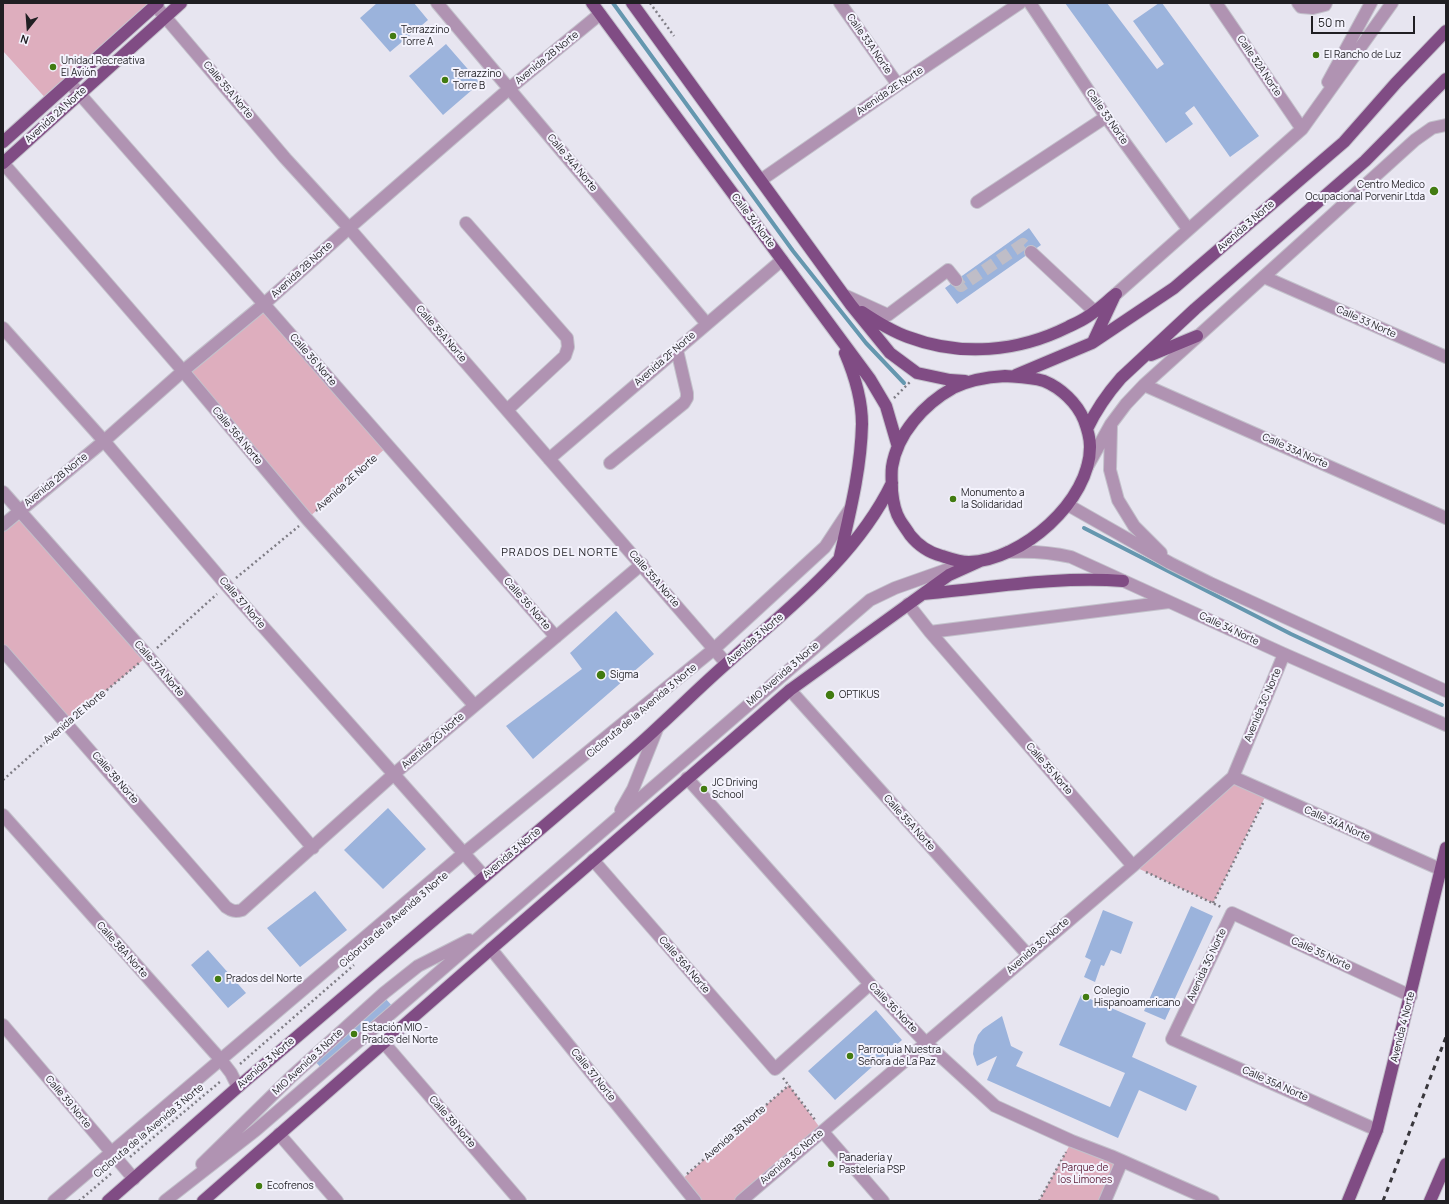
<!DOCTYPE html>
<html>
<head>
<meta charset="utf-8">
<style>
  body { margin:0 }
  #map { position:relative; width:1449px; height:1204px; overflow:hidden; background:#e7e5f0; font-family:Manrope,sans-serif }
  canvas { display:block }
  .frame { position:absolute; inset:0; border:4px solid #201f23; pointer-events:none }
  .north { position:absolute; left:8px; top:8px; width:40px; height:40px; -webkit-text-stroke:3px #f4f3fd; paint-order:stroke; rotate:197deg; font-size:11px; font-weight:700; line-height:16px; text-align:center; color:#201f23 }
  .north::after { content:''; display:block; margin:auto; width:14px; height:18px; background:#201f23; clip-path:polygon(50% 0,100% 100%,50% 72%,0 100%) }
  .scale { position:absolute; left:1311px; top:16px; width:104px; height:18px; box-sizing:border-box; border:2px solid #201f23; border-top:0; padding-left:5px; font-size:12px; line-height:14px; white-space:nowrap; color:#201f23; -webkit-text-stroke:3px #f4f3fd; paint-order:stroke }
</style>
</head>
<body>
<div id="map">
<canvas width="1449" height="1204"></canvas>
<div class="frame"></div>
<div class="north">N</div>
<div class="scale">50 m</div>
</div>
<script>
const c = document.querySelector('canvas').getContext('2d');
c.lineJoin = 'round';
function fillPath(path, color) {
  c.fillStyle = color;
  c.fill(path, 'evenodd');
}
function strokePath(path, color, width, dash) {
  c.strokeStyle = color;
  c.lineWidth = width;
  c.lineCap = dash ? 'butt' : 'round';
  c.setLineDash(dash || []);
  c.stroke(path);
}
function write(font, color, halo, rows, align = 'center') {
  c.font = font + ' Manrope,sans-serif';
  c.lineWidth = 4;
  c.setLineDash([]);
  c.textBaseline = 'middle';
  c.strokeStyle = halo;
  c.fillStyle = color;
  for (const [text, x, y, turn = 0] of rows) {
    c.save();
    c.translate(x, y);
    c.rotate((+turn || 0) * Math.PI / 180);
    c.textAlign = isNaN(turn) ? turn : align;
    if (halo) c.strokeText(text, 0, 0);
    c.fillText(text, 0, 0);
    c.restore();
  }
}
fillPath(new Path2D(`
  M3,3H158L49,102L3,51Z
  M264,304L388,446L307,519L183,371Z
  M19,510L148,656L67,723L3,651V525Z
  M1233,777L1267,793L1213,903L1133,866Z
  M789,1085L823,1132L741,1201H695L680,1181Z
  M1072,1141L1122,1161L1105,1201H1039Z`), '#deaebe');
strokePath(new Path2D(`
  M613,3L793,251L866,343L904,383
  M1084,528L1291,634L1442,705`), '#6597af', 4);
fillPath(new Path2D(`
  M377,3H414L428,20L390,52L360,18Z
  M1065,3H1107L1157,69L1164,64L1133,21L1159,3H1162L1259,136L1230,157L1194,106L1185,113L1193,124L1166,143Z
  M446,44L480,83L443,115L409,76Z
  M1029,228L1041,245L957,304L945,288Z
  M616,611L654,654L533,759L506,726L582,669L570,653Z
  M388,808L426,849L383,889L344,850Z
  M315,891L347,930L300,967L267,928Z
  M1191,906L1213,916L1165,1020L1144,1011Z
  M1103,910L1133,922L1121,954L1111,950L1104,966L1101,965L1095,982L1084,977L1091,960L1085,957Z
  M208,950L246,993L228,1008L191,965Z
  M1081,995L1146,1023L1132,1057L1197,1086L1186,1111L1139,1090L1118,1138L987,1080L997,1056L977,1066L973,1054L974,1045L978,1035L983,1029L1002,1016L1011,1046L1023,1052L1016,1066L1110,1107L1125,1073L1059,1045Z
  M385,998L394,1008L322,1069L314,1060Z
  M876,1010L902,1040L835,1100L808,1071Z`), '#9bb3dc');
strokePath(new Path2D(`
  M956,280L961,286L1023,244L1031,252`), '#bfbdc7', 12, [12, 6]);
const minor = new Path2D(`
  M437,3L707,324
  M840,3L898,85
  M1030,3L1106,117L1188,229
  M1216,3L1302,129
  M1298,3L1301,7L1313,8L1325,5L1326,3
  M155,5L285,158L349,228L726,663
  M1328,82L1371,3
  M70,83L556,637
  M3,163L183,371L307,519L474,705
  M761,180L898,85L1020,3
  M977,202L1106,117
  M466,223L567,338L568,347L565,356L507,410
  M1031,252L1094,311
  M1264,277L1446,357
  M1116,294L1302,129L1392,3
  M844,295L888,315L948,270L956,280
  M3,328L104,441L227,586L484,876
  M1144,385L1446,518
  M1111,426L1110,470L1118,500L1134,526L1161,553
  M549,459L782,260
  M610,463L684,403L687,398V393L677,350
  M1087,467L1111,424L1126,404L1144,385L1415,140L1432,128L1446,125
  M3,492L148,656L313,848
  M1068,505L1170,563L1210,583L1446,691
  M3,525L104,441L183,371L264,304L349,228L510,88L600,14
  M1008,552C1030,551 1050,552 1071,557L1284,654L1446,725
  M908,604L930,632L1133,866
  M930,632L1169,602
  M3,651L226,907C232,911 235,912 242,910L394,774L642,564
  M790,690L1028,955
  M1233,777L1442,870
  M687,778L870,984L926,1043L995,1106L1072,1141L1111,1156L1213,1201
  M621,810L633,789L657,729
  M3,815L221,1060L231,1073L238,1087
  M593,860L775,1069L870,984
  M491,949L695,1201
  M3,1025L134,1179
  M384,1043L520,1201
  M1377,1130L1172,1039L1232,913L1411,996
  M823,1132L883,1201
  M279,1134L337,1201
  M202,1164L292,1076L384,993L418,966L469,940
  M54,1201L464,853L714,649L825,547L850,509
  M165,1201L256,1130L870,600L895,588L960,565
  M741,1201L1133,866L1233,777L1284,654
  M1105,1201L1122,1161`);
const major = new Path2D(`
  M592,3L870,379L886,406L898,447
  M632,3L851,305L890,353L917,373L950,380L965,381
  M3,142L158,3
  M3,163L181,3
  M862,312C877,322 891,331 908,337C961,357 1018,352 1068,327C1074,324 1081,321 1087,317C1097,311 1106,302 1116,294
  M1093,342L1114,297
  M1151,355L1197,336
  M1016,375L1092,343L1174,288L1344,142L1396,83L1446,31
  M1005,376C1018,377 1031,377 1044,381C1061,388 1077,403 1084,420C1087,428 1090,437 1090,446C1091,501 1021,561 969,562C959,562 951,559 942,556C930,553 918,545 910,535C907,530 903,525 900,520C895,512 893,501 892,491C892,483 891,475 892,467C897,434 924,404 953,388C969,380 987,377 1005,376Z
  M1087,429C1096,410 1107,394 1121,378L1195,309L1365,161L1446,79
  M840,556C850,512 861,469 862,424C862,400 854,374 845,353
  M923,594C989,588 1057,576 1123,581
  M108,1201L238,1087L598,780C618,763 638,746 657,728C680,707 702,685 726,664C787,609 855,559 892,483
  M203,1201L491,949L790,690L949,575L980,561
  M1348,1201L1377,1130L1446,848
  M1430,1201L1446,1164`);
strokePath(minor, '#c3c1cb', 14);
strokePath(major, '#c3c1cb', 14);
strokePath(new Path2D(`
  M650,3L674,36
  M894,398L910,382
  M316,511L379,454
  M236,578L299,526
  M157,648L217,594
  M76,716L139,663
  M3,780L58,731
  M1146,872L1221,907
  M1213,903L1263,803
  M240,1064L354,965
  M783,1078L816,1121
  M130,1157L221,1081
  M687,1174L789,1085
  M79,1201L113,1172
  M1039,1201L1066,1152`), '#7f7d85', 2.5, [2, 3]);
strokePath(minor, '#b093b2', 12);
strokePath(major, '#804c84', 12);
strokePath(new Path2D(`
  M1383,1201L1446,1037`), '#39373c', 3, [5, 5]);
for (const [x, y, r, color] of [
  [393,36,4,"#427b11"],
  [1316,55,4,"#427b11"],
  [53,67,4,"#427b11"],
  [445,80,4,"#427b11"],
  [1434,191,5,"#427b11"],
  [953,499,4,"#427b11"],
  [601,675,5,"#427b11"],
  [830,695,5,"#427b11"],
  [704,789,4,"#427b11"],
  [218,979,4,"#427b11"],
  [1086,997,4,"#427b11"],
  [354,1034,4,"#427b11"],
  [850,1056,4,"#427b11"],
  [831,1164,4,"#427b11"],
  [259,1186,4,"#427b11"]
]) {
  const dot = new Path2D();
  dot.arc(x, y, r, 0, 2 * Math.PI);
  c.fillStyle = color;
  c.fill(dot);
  strokePath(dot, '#f4f3fd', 1.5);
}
write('10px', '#201f23', '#f4f3fd', [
  ["Terrazzino",401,30],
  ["Torre A",401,42],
  ["El Rancho de Luz",1324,55],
  ["Unidad Recreativa",61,61],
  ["El Avión",61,73],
  ["Terrazzino",453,74],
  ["Torre B",453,86],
  ["Centro Medico",1425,185,"right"],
  ["Ocupacional Porvenir Ltda",1425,197,"right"],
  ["Monumento a",961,493],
  ["la Solidaridad",961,505],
  ["Sigma",610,675],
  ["OPTIKUS",839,695],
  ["JC Driving",712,783],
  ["School",712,795],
  ["Prados del Norte",226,979],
  ["Colegio",1094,991],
  ["Hispanoamericano",1094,1003],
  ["Estación MIO -",362,1028],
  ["Prados del Norte",362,1040],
  ["Parroquia Nuestra",858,1050],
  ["Señora de La Paz",858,1062],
  ["Panadería y",839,1158],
  ["Pastelería PSP",839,1170],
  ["Ecofrenos",267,1186]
], 'left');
write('10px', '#201f23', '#f4f3fd', [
  ["Calle 33A Norte",869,44,55],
  ["Avenida 2B Norte",547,58,-39],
  ["Calle 32A Norte",1259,66,56],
  ["Calle 35A Norte",228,90,50],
  ["Avenida 2E Norte",890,91,-34],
  ["Avenida 2A Norte",56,115,-42],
  ["Calle 33 Norte",1107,117,55],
  ["Calle 34A Norte",572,163,50],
  ["Calle 34 Norte",753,221,53],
  ["Avenida 3 Norte",1246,226,-41],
  ["Avenida 2B Norte",302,270,-42],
  ["Calle 33 Norte",1366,322,24],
  ["Calle 35A Norte",441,334,49],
  ["Avenida 2F Norte",665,359,-41],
  ["Calle 36 Norte",313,360,49],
  ["Calle 36A Norte",237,436,50],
  ["Calle 33A Norte",1295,451,24],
  ["Avenida 2B Norte",56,480,-39],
  ["Avenida 2E Norte",347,483,-42],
  ["Calle 35A Norte",654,579,49],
  ["Calle 37 Norte",242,603,49],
  ["Calle 36 Norte",527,604,49],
  ["Calle 34 Norte",1229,629,25],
  ["Avenida 3 Norte",755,639,-41],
  ["Calle 37A Norte",159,669,49],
  ["MIO Avenida 3 Norte",783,674,-41],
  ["Avenida 3C Norte",1263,705,-67],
  ["Cicloruta de la Avenida 3 Norte",642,711,-40],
  ["Avenida 2E Norte",75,717,-40],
  ["Avenida 2G Norte",433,741,-41],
  ["Calle 35 Norte",1049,769,49],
  ["Calle 38 Norte",115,778,49],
  ["Calle 35A Norte",909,823,48],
  ["Calle 34A Norte",1337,824,24],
  ["Avenida 3 Norte",512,853,-40],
  ["Cicloruta de la Avenida 3 Norte",394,920,-41],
  ["Avenida 3C Norte",1038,946,-41],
  ["Calle 38A Norte",122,950,48],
  ["Calle 35 Norte",1321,954,25],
  ["Calle 36A Norte",684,965,49],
  ["Avenida 3G Norte",1207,965,-65],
  ["Calle 36 Norte",893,1008,46],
  ["Avenida 4 Norte",1403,1027,-76],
  ["MIO Avenida 3 Norte",308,1062,-43],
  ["Avenida 3 Norte",266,1063,-41],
  ["Calle 37 Norte",593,1075,51],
  ["Calle 35A Norte",1275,1084,24],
  ["Calle 39 Norte",68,1102,50],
  ["Calle 38 Norte",452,1122,49],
  ["Cicloruta de la Avenida 3 Norte",149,1131,-40],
  ["Avenida 3B Norte",735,1133,-41],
  ["Avenida 3C Norte",792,1157,-40]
]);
write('10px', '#5f223c', '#f4f3fd', [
  ["Parque de",1085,1168],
  ["los Limones",1085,1180]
]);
c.letterSpacing = '1px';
write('11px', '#201f23', '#f4f3fd', [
  ["PRADOS DEL NORTE",560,553]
]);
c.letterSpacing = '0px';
</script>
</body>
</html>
